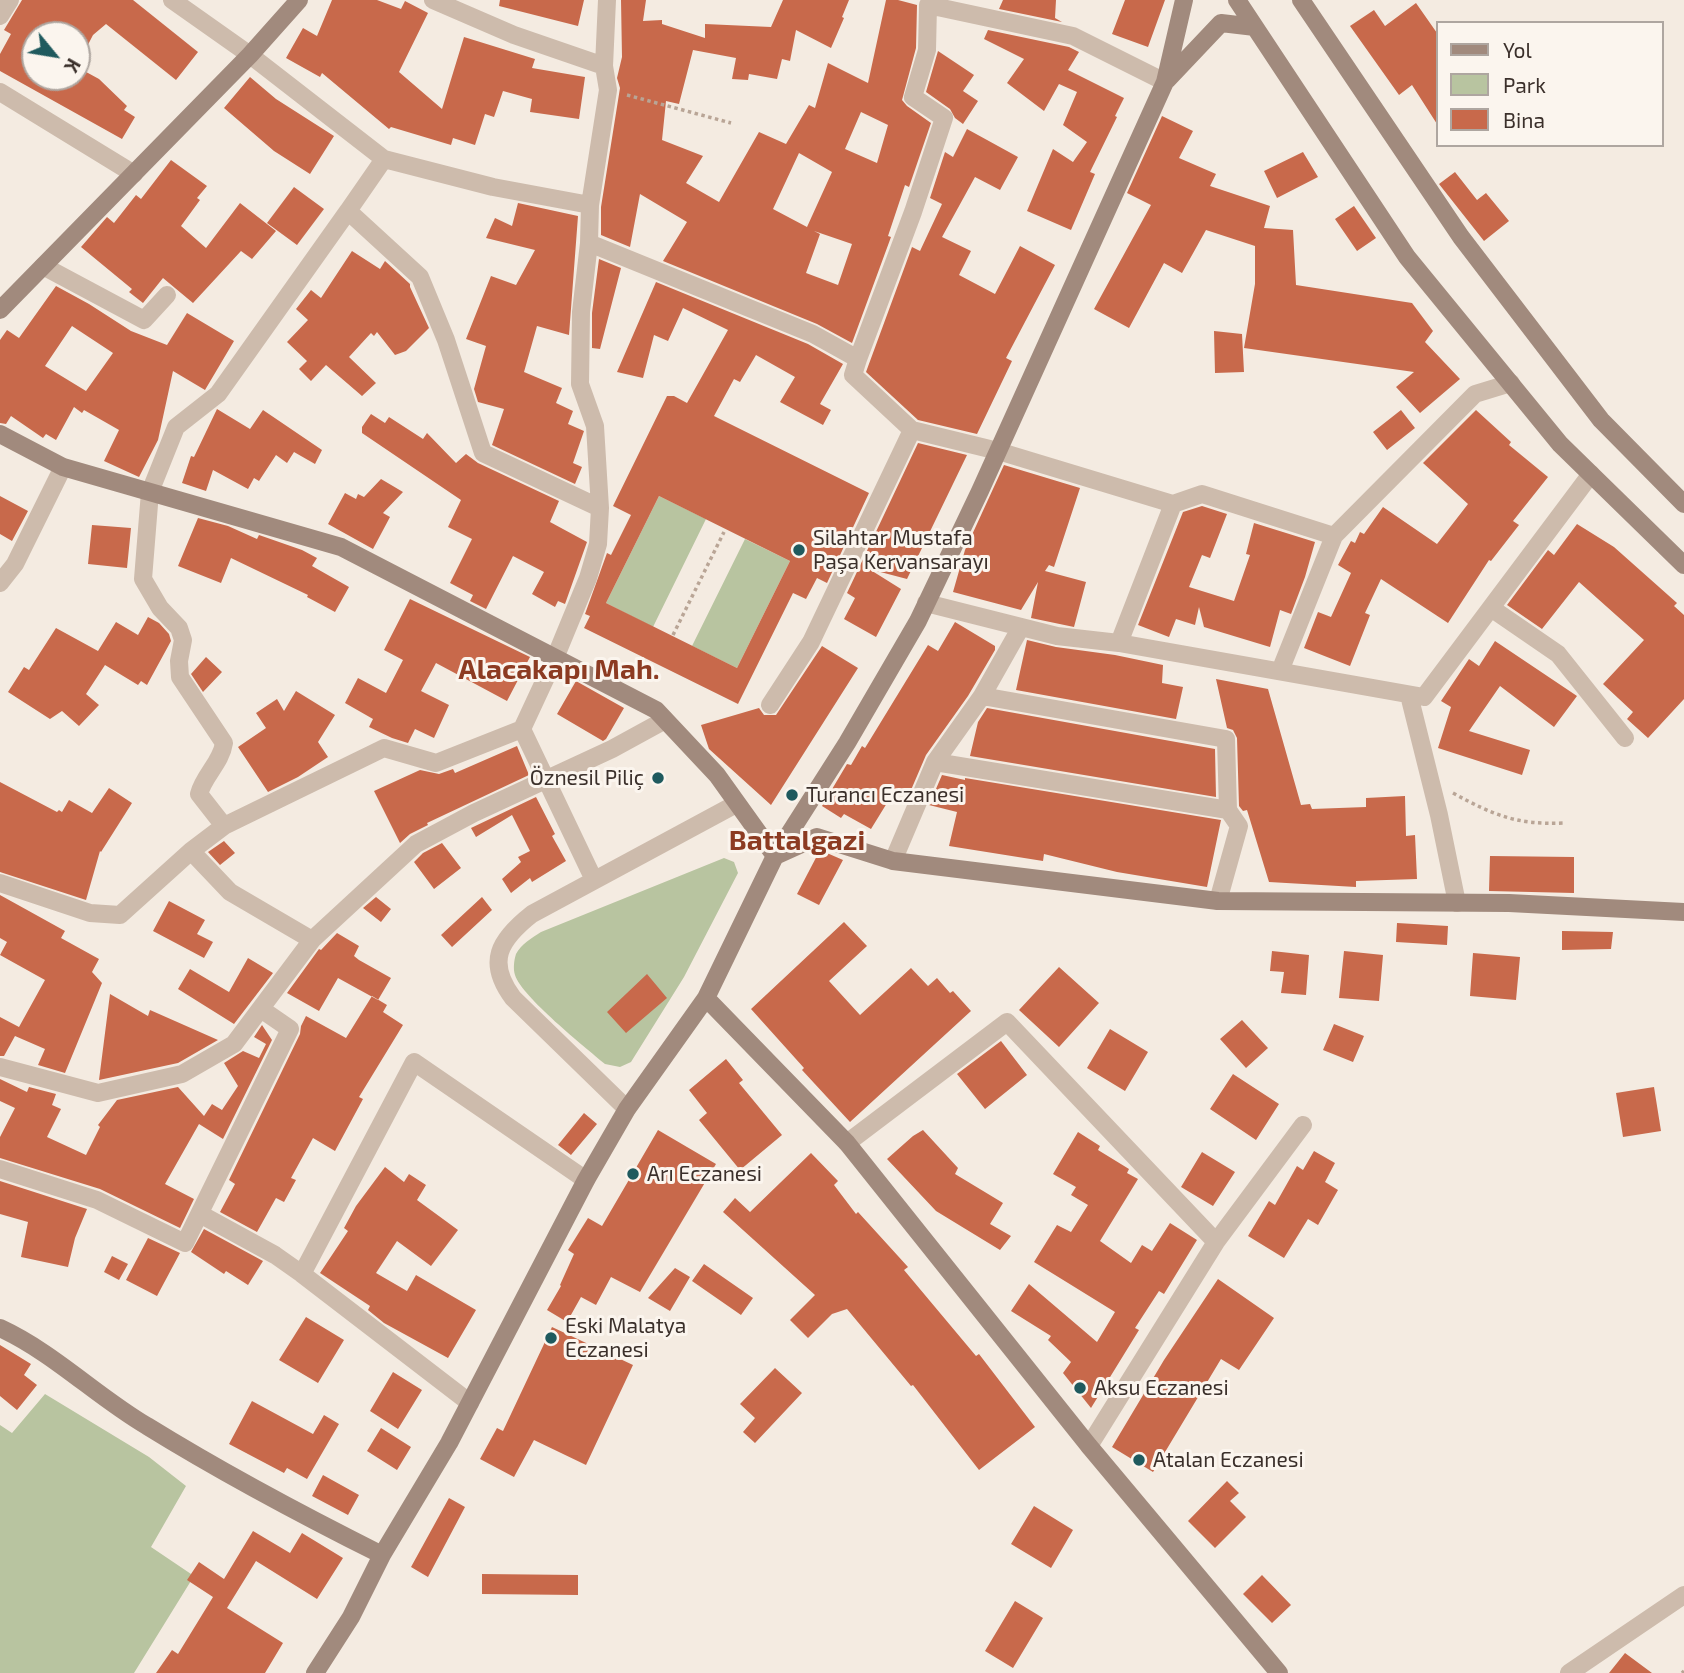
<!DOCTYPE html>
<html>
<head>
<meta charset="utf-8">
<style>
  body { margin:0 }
  #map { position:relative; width:1684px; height:1673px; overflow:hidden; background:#f4ebe1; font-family:"Exo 2",sans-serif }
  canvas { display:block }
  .legend { position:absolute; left:1436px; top:21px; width:228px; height:126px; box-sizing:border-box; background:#fbf5ee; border:2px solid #aea6a0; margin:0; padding:9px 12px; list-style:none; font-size:21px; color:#3b302b }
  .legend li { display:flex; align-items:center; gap:14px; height:35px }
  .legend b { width:35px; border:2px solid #aea6a0 }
  .north { position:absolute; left:21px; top:21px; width:70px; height:70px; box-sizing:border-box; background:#fbf5ee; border:2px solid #aea6a0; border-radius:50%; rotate:120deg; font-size:19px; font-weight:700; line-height:28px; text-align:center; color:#3b302b }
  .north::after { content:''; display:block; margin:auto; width:24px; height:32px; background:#1f5a5e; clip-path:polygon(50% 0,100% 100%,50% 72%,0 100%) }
</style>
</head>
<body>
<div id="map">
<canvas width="1684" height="1673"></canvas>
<ul class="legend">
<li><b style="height:9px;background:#a18a7d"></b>Yol</li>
<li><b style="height:19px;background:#b8c4a0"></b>Park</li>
<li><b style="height:19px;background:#c8694b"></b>Bina</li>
</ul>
<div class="north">K</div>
</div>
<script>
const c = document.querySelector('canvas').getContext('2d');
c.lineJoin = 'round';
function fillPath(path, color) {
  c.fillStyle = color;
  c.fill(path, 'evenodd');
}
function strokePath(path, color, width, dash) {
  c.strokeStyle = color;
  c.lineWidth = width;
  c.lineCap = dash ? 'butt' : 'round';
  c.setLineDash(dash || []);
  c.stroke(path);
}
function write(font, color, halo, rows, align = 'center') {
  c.font = font + ' "Exo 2",sans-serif';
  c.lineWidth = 6;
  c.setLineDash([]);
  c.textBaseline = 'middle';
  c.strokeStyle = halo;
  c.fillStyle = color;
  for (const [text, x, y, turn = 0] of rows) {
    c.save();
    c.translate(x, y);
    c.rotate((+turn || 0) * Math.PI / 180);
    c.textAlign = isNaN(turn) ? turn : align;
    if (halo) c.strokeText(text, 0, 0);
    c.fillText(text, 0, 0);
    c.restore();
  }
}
fillPath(new Path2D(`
  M659,496L706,519L653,627L606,603Z
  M745,539L790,561L737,668L692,646Z
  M724,858L734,862L738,873L684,977L631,1062L620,1067L605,1064C585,1047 522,997 515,975C513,969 514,960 516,954C521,944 532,938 541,932Z
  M45,1394L149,1457L186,1486L151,1547L194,1576L134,1673H0V1425L12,1433Z`), '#b8c4a0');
fillPath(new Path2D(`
  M22,0H133L198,52L176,80L106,24L93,35L77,66V35H35V77H77V67L99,79L127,106L124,110L135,117L122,139L0,71V54L11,34L4,30Z
  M332,0H377L401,9L405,1L428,13L399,72L442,109L464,37L535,59L532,68L585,77L579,119L530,112L532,99L503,91L494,117L485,114L475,145L453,138L451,145L391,127L389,129L322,73L320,77L286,58L303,28L317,36Z
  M500,0H584L578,26L499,6Z
  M621,0H646L643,21L662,20V24L705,38V24L771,27L783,0H849L842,17L844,18L831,48L796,30L790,61L782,59L777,79L749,74L748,80L732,79L736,58L693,50L679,104L666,101L662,140L703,156L686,183L719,202L759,132L786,144L809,105L815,108L828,63L868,83L886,0H898L917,5L916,48L902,100L907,106L931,123L909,187L905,185L888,236L891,237L852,343L817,324L663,261L687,222L640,194L630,247L601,235V207L620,88L617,78L622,57ZM861,112L888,125L877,163L845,149ZM799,153L832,172L807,227L773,209ZM814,231L852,244L838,285L806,273L820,234Z
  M1003,0H1056L1055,18L1062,22L999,9Z
  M1125,0H1165L1148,47L1112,34Z
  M1416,3L1437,33V124L1412,85L1399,95L1350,26L1374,10L1385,26Z
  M988,30L1069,47L1079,52L1068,70L1124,98L1115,116L1117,117L1090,172L1095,174L1071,230L1027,211L1053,149L1073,162L1087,142L1063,125L1077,92L1059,84L1044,111L1007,83L1024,59L984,39Z
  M938,51L974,75L963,91L978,101L963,124L955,118L950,109L926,92Z
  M250,77L276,99L334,136L310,174L274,151L224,108Z
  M1162,116L1193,131L1179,158L1216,174L1210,186L1270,206L1264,228L1293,230L1296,285L1412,303L1433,331L1425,342L1460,379L1420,413L1396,387L1414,372L1244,348L1255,284V246L1206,230L1182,273L1164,263L1129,328L1094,309L1151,205L1127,193Z
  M967,129L1018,157L1000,190L975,177L942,237L971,251L959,275L995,294L1020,246L1055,265L1006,358L1012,361L977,434L918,420L866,372L912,247L920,251L942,204L930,198L945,152L953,157Z
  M1303,152L1318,177L1277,198L1264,171Z
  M171,160L207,186L197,198L200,200L181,226L206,248L240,203L276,231L252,259L241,251L193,303L163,278L143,303L129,292L132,289L81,247L107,217L114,223L136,195L141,199Z
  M1455,172L1477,200L1486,193L1509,221L1484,241L1439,184Z
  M294,187L324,209L297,245L267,223Z
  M518,203L578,216L569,335L537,326L524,372L562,388L556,403L573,411L568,424L584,431L573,463L582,467L575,484L492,445L504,409L478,402L474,389L486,346L466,339L491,276L516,285L535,250L486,238L495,218L512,226Z
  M1354,206L1376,238L1357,251L1335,219Z
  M352,251L380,269L385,261L410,284V287L429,328L406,351L395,355L377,332L374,336L371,333L349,357L376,383L362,396L326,365L311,381L299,369L307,361L287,342L308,320L296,309L311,290L321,298Z
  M599,259L621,268L600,349L592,348V313Z
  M656,282L808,344L843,364L820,404L831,410L823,425L780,402L795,377L756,355L740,382L734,379L714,416L869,493L827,583L817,578L806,599L793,593L738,704L584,628L590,616L585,614L607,553L611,555L631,515L613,506L667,396H674L687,403L728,330L683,308L668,341L654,335L643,378L617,372ZM659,496L790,561L737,668L606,603Z
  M56,286L89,304L131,331L167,345L187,313L234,341L205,390L173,371L158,440L139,477L104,461L119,430L84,410L82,413L74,407L56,440L46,434L43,438L11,416L6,424L0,423V340L7,330L19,338ZM72,326L113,353L86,391L45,366Z
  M1214,331L1242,334L1244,372L1215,373Z
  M217,409L250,429L263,410L322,450L315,464L294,452L287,463L276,455L259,481L254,478L248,489L213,470L206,491L182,483L191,456L194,457Z
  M1401,410L1415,428L1387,450L1373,432Z
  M1476,410L1511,442L1509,445L1548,477L1513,521L1519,525L1491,561L1489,560L1448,623L1381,579L1365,613L1370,615L1350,666L1304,648L1318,612L1331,617L1351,573L1338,565L1351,541L1355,543L1360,532L1364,534L1383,507L1437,544L1468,504L1423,463Z
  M371,414L385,423L389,417L423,439L427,433L456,463L466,454L478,463L559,501L550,522L587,542L565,604L558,601L555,607L532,594L544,572L513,556L486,609L470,601L473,595L450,583L472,539L448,527L461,500L362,433V427Z
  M918,443L967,455L907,579L869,569L901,589L876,637L844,619L855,598L847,593Z
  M1004,465L1080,488L1054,567L1049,565L1045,571L1086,582L1074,627L1031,618L1038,582L1021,610L953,592L965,550Z
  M381,479L403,492L383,513L390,517L373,549L328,524L345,493L356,499L358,494L364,497Z
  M0,496L28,511L12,541L0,534Z
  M1202,506L1227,514L1210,558L1202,555L1189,587L1234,601L1250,555L1246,554L1254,523L1315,542L1305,577L1291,614L1280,610L1270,647L1204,627L1199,607L1195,625L1176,619L1169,637L1138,625L1183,512Z
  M198,518L228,526L257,539L259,535L302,550L317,558L312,566L349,587L335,612L307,597L308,595L231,558L221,583L178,566Z
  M1577,524L1614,547L1677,603L1674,606L1684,615V699L1648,738L1627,719L1633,712L1603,684L1644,640L1579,582L1542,629L1507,605L1548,550L1554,555Z
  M92,525L131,528L127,568L88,564Z
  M410,599L530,657L507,701L436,663L421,691L449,705L434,738L415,729L408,743L392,738L369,727L373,719L345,703L358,678L386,693L403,660L384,650Z
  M148,617L159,623L169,634L171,641L147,685L141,681L138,685L105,665L86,694L99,705L79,726L62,711L50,719L8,692L24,667L29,670L56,628L98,651L116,622L138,635Z
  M955,622L995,646V650L968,696L926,755L908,797L895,790L871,829L844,814L841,818L822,806L847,764L851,765L862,746L865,748L928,645L938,651Z
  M1027,640L1056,647L1115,655L1163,665L1162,683L1183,687L1176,719L1016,690Z
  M1495,641L1577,696L1554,727L1500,686L1469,731L1530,750L1522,775L1438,748L1451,707L1441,701L1469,659L1479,666Z
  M822,646L858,668L771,805L709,749L701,725L759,708L764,715H776Z
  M206,657L222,672L203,692L191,674Z
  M1216,679L1268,689L1301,805L1310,804L1312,809L1366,807V798L1405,796L1406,836L1415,835L1417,879L1356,881V887L1269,882L1247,810L1243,811L1239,806L1237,738L1233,730L1227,728Z
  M576,681L624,708L606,739L603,741L557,714Z
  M296,691L335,715L318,742L328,757L298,777L268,792L238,747L266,728L256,713L277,699L284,711Z
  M987,708L1215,749L1216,797L970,756L978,722Z
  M517,746L529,775L427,823L428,825L410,834L400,843L374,791L420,770L439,774L453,769L455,773Z
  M942,775L965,780V778L1221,820L1207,887L1117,872L1044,854L1043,861L949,846L957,812L929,805Z
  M0,782L57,812L59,810L62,812L69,800L92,813L109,788L132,803L101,852L100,851L86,900L0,872Z
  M536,797L555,834L552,836L566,861L532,882L530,878L511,893L502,879L521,862L518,857L530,851L512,815L476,837L471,828Z
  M224,841L235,853L220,865L208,852Z
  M442,843L461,868L434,889L414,862L423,853Z
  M820,850L843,860L819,905L797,894Z
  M1490,856L1574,857V893L1489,891Z
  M0,895L65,931L61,938L99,959L92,972L102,983L65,1073L38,1065L45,1049L15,1036L4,1056H0V1017L19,1027L45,980L0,955L7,942L0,938Z
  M376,897L391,909L381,922L363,908Z
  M482,897L492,910L452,947L441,935Z
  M169,901L205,920L197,934L213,942L204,958L153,931Z
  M844,922L867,946L829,981L860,1015L911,968L928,986L937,978L950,993L953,991L971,1011L850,1122L802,1070L804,1068L751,1009Z
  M1397,923L1448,926L1447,945L1396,942Z
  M1562,931L1613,932L1611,949L1562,950Z
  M337,933L359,946L354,956L359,960L391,978L378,1000L338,978L319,1011L287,993L319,949L321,950Z
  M1272,951L1309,955L1306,995L1281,993L1284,972L1270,971Z
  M1344,951L1383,955L1379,1001L1339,998Z
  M1473,953L1520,957L1516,1000L1470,996Z
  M248,958L273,973L234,1024L178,989L190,969L229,992Z
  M1059,967L1099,1003L1059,1047L1019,1010Z
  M647,974L667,998L626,1033L607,1012Z
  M110,994L148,1016L150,1010L218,1040L178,1063L99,1080Z
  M372,996L387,1005L383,1012L403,1025L359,1097L363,1099L335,1151L313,1138L291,1178L296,1180L284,1202L276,1198L257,1232L220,1212L235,1184L229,1180L300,1034L301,1026L306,1016L346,1038Z
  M1242,1020L1268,1048L1246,1068L1220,1039Z
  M1334,1024L1364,1036L1353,1062L1323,1050Z
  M262,1025L272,1040L223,1139L199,1124L165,1184L194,1199L180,1228L100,1189L0,1158V1137L15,1108L0,1101V1079L27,1092L29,1087L56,1094L52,1105L61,1109L47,1137L86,1155L100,1127L98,1125L117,1100L178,1087L204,1116L212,1104L222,1110L238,1086L224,1063L243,1051L259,1058L266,1044L254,1037Z
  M1110,1029L1148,1052L1125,1091L1087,1068Z
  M1001,1041L1027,1075L985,1109L957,1074Z
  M726,1059L743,1080L739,1083L782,1135L740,1170L699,1120L707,1113L689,1090Z
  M1233,1074L1279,1104L1256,1140L1210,1109Z
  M1654,1087L1661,1131L1623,1137L1616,1093Z
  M584,1113L597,1124L571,1155L558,1145Z
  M658,1130L716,1164L640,1292L611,1277L596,1305L581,1297L567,1322L547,1310L561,1286L560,1285L574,1254L568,1250L588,1218L602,1226Z
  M923,1130L958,1168L955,1174L1003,1203L990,1224L1011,1236L1000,1250L936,1211L887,1159L913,1136Z
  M1078,1132L1100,1146L1098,1150L1129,1169L1127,1173L1138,1179L1100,1241L1131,1263L1142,1245L1152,1251L1170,1223L1197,1240L1164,1294L1159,1291L1135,1328L1139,1330L1091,1408L1063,1373L1071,1362L1048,1340L1051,1336L1011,1311L1029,1284L1097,1342L1115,1312L1034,1262L1057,1225L1071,1232L1088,1205L1071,1195L1076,1187L1053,1174Z
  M1314,1151L1335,1163L1325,1182L1338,1190L1318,1225L1308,1219L1284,1258L1248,1236L1269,1201L1275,1205L1297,1166L1303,1170Z
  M1202,1152L1235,1172L1213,1206L1181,1187Z
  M811,1153L838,1181L834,1185L856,1214L858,1212L908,1267L904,1270L976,1356L979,1354L1035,1427L979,1470L913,1385L911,1386L847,1309L832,1314L808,1338L790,1320L815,1295L723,1212L735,1198L750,1212Z
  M385,1167L404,1182L409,1174L426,1185L417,1200L458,1230L431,1266L397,1241L376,1273L407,1291L416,1275L476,1310L448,1358L384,1323L368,1310L370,1306L320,1273L348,1231L344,1228L356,1206Z
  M0,1181L87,1209L75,1238L68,1267L21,1257L28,1222L0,1214Z
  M204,1229L263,1261L248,1285L226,1271L224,1274L191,1252Z
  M148,1238L180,1253L157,1296L126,1280Z
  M112,1256L128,1264L119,1280L104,1272Z
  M704,1264L753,1298L741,1315L692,1281Z
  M675,1268L690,1277L670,1311L648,1298Z
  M1218,1279L1274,1318L1239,1370L1221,1359L1153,1472L1112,1447L1164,1360Z
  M306,1317L344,1340L318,1383L279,1360Z
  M552,1327L633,1365L586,1465L534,1440L514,1477L480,1459L497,1428L503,1431Z
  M0,1345L31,1364L24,1375L37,1385L17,1410L0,1396Z
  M775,1368L802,1393L755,1443L743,1432L755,1418L740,1404Z
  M393,1372L422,1390L398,1429L370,1411Z
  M252,1401L313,1434L324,1415L339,1424L307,1479L287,1468L284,1473L229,1444Z
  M381,1428L411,1447L397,1470L367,1451Z
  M323,1475L359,1495L348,1515L312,1496Z
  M1227,1481L1239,1493L1230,1501L1246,1517L1215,1548L1188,1521Z
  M449,1498L465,1507L428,1577L411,1567Z
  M1034,1506L1073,1530L1051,1568L1011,1544Z
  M253,1531L290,1553L302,1533L343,1558L317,1599L256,1561L227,1608L283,1643L265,1673H156L172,1650L178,1654L213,1597L187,1580L199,1562L224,1579Z
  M482,1574L578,1575V1595L482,1594Z
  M1262,1575L1291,1605L1272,1623L1243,1594Z
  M1015,1601L1043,1618L1013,1668L985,1651Z
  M1625,1653L1652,1673H1609Z`), '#c8694b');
strokePath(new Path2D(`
  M627,95L731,123
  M673,635L724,532
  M1453,793C1493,815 1517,825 1563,823
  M1682,1673L1684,1671`), '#b9a596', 3.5, [3.5, 3.5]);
strokePath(new Path2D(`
  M172,0L250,55L384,159L348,211
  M433,0L514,35L604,66L608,90L590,205L589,243L581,312L580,384L595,426L600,508L598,544L588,578L555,658L522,729L594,880
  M0,16L10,0
  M604,66L607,0
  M0,92L134,174
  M384,159L493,187L590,205
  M589,243L813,334L858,359L913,212L944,118L913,97L927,50L928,5L1073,36L1165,82
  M43,266L144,320L167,295
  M858,359L853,375L912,430L998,451L1173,504L1119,643
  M1173,504L1202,494L1334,536
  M0,583L15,564L63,467
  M926,603L1057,636L1119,643L1424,697L1591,474
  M1491,608L1558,654L1625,738
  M1280,671L1334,536L1475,394L1511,383
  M1409,695L1439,815L1457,903
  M770,705L811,642L912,430
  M935,762L982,696
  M224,826L199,794C204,775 221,763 224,743L180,677L179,661L183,640L179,628L160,608L143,579L150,492L176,427L218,394L348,211L420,277L446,340L483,453L600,508
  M893,861L935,762L1228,810L1226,739L982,696L1021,627
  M0,883L90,913L120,915L191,851L224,826L384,748L436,763L522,729
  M1218,901L1239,826L1228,810
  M312,940L416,844L474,813L612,749L665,720
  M0,1067L98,1093L182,1074L234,1044L312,940L230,892L191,851
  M627,1109L513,998C486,962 499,940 532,914L736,804
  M847,1143L1007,1022L1216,1242L1089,1446
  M0,1169L97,1200L185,1243L290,1029L261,1009
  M200,1214L275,1255L302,1274
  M1216,1242L1303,1125
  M470,1403L302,1274L414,1062L586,1180
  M1569,1673L1684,1595`), '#cdbbac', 18);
strokePath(new Path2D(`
  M1237,0L1407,257L1560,444L1684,565
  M1301,0L1461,237L1601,420L1684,504
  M1167,80L1221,23L1255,27
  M0,310L250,55L299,0
  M0,434L63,467L341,547L656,710L717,775L775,856L817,837L893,861L1218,901L1509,903L1684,912
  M706,998L847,1143L1089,1446L1279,1673
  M0,1328C54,1353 96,1396 147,1426C223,1473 302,1515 382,1555
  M315,1673L351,1617L382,1555L449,1443L586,1180L627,1109L706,998L775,856L847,743L918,621L980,491L1165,82L1184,0`), '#a18a7d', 18);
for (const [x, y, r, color] of [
  [799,550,7,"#1f5a5e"],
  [658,778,7,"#1f5a5e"],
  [792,795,7,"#1f5a5e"],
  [633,1174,7,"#1f5a5e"],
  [551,1338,7,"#1f5a5e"],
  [1080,1388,7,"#1f5a5e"],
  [1139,1460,7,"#1f5a5e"]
]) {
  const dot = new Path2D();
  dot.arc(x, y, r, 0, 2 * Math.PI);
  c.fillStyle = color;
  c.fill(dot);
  strokePath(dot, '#fbf5ee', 2.5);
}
write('21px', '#3b302b', '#fbf5ee', [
  ["Silahtar Mustafa",813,538],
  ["Paşa Kervansarayı",813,562],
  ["Öznesil Piliç",644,778,"right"],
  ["Turancı Eczanesi",806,795],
  ["Arı Eczanesi",647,1174],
  ["Eski Malatya",565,1326],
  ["Eczanesi",565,1350],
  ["Aksu Eczanesi",1094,1388],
  ["Atalan Eczanesi",1153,1460]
], 'left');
write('bold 28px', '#8c3b22', '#fbf5ee', [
  ["Alacakapı Mah.",559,670],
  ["Battalgazi",797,841]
]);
</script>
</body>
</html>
